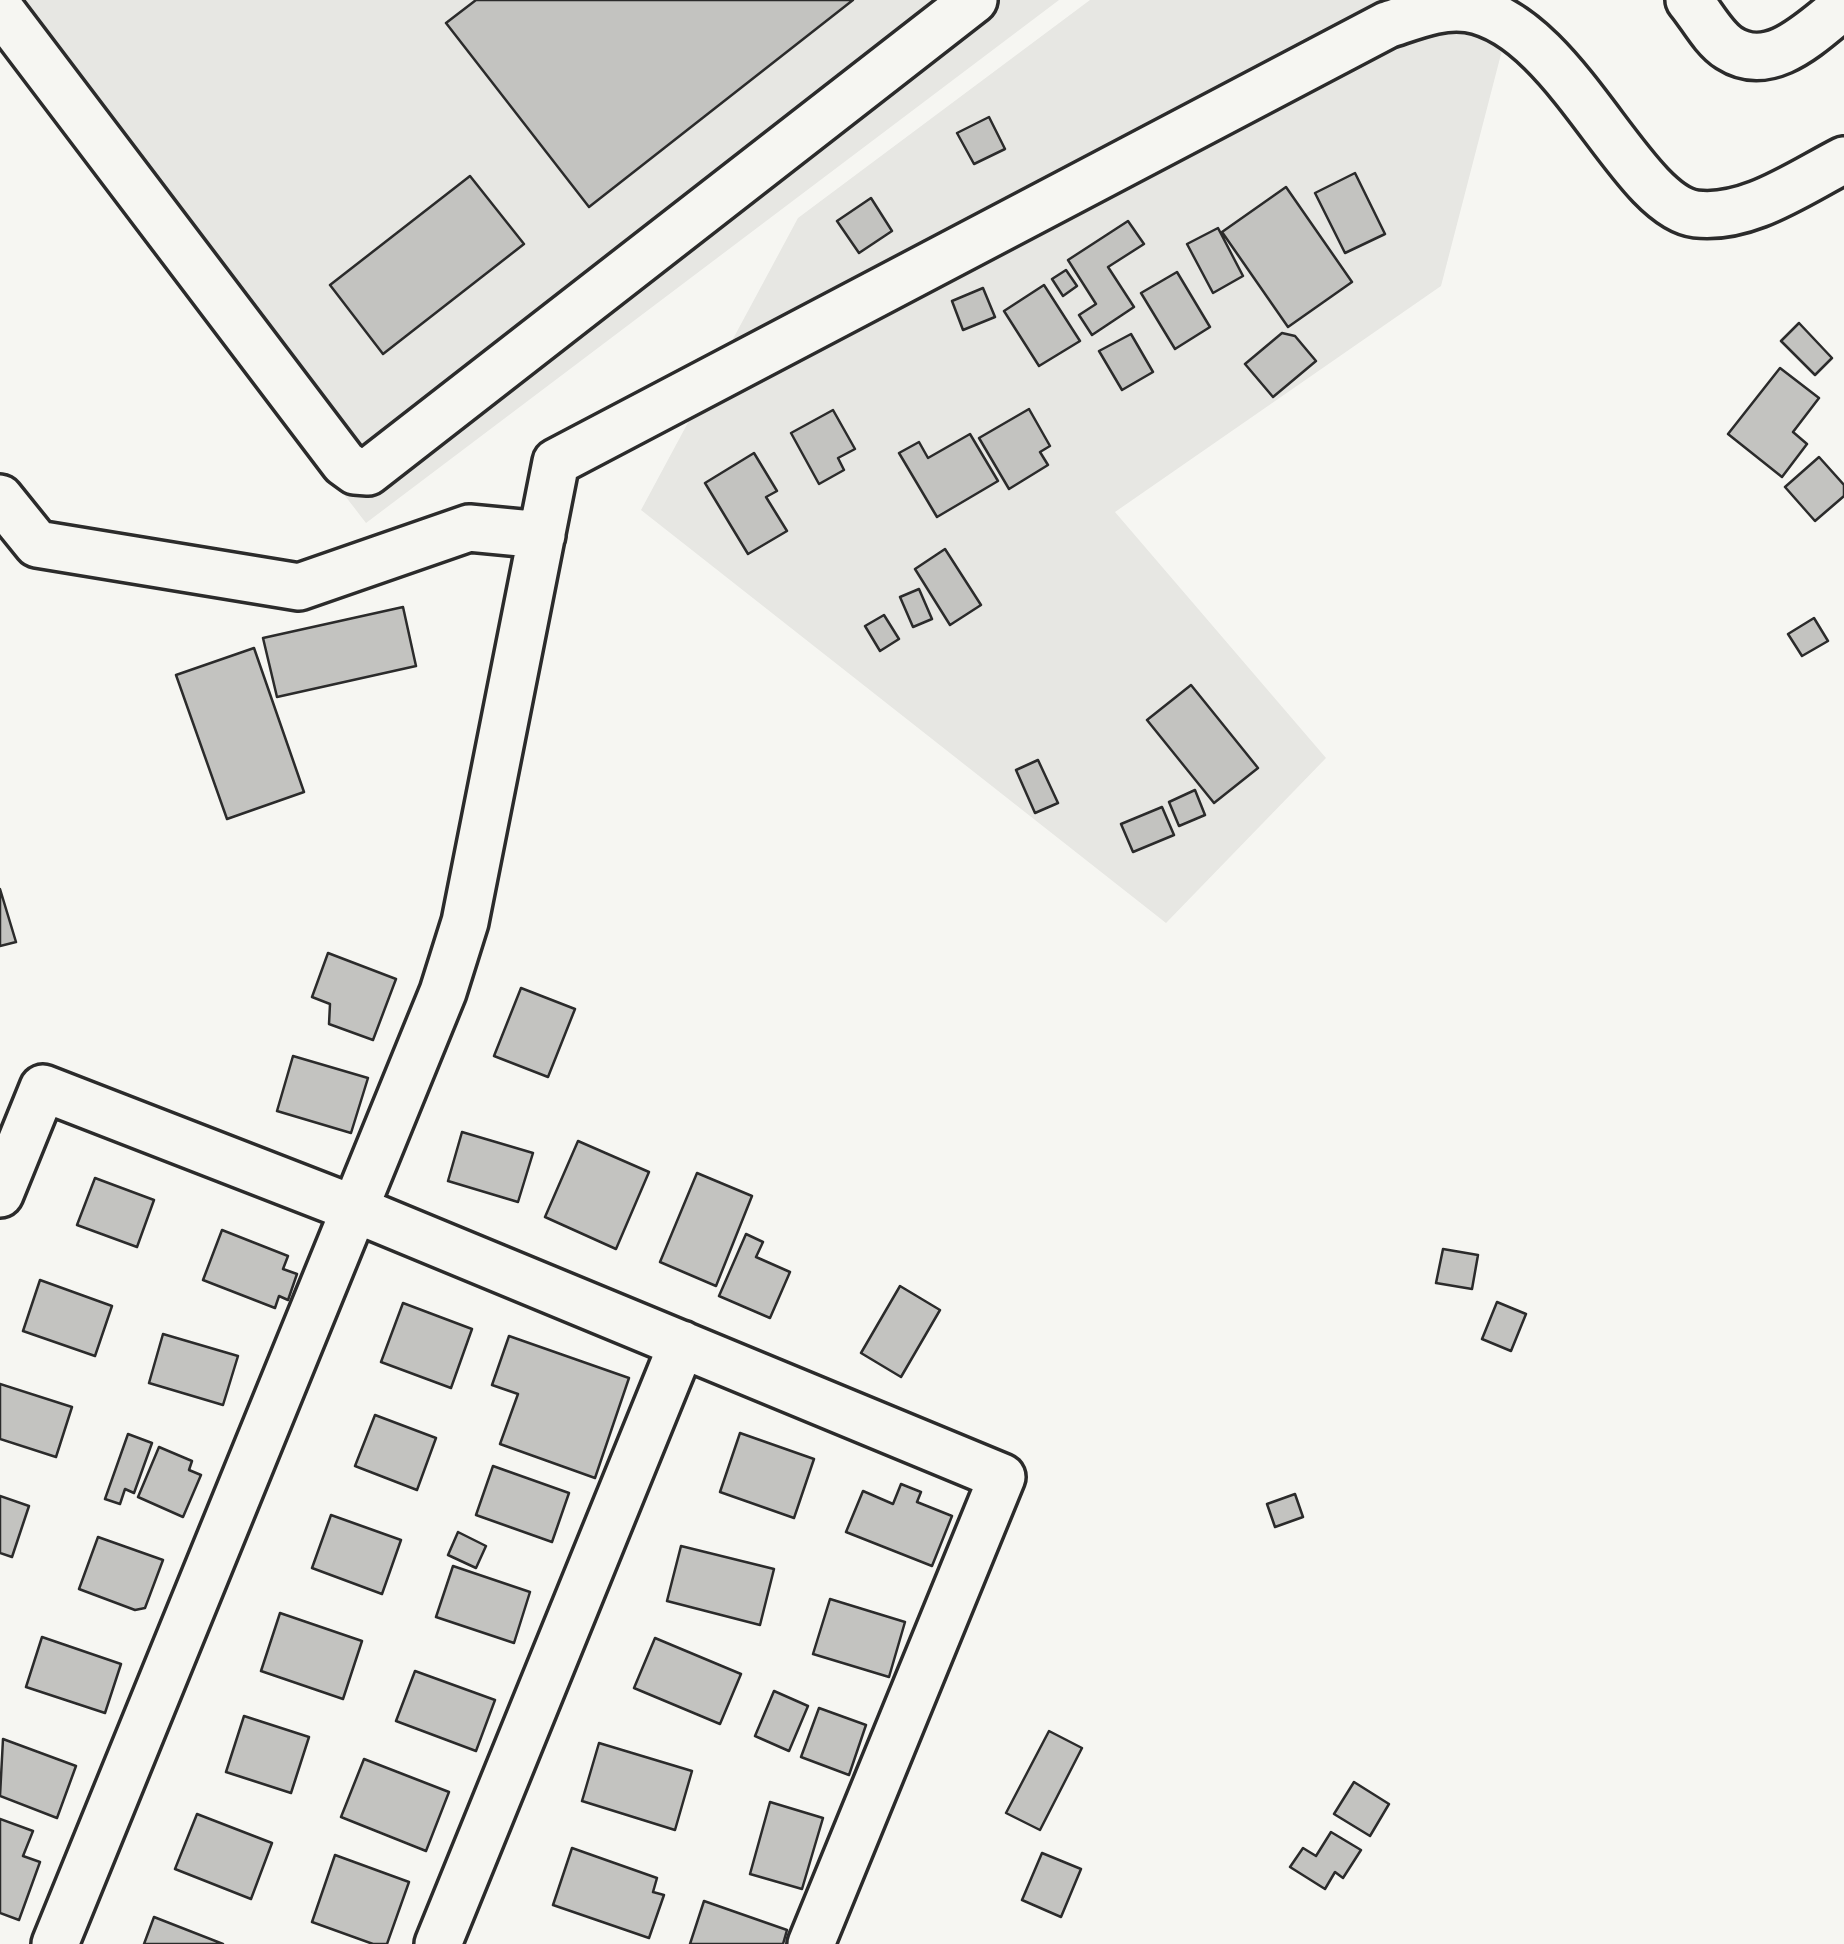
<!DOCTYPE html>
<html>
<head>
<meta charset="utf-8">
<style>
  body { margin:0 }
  canvas { display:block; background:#f6f6f2 }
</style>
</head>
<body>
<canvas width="1844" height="1944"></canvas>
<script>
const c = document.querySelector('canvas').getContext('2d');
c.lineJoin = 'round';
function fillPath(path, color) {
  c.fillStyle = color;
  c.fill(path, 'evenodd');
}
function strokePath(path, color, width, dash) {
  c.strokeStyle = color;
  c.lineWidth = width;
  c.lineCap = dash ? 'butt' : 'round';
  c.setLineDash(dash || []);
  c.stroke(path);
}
fillPath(new Path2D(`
  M0,0H1059L366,523L0,49Z
  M1090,0H1515L1441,286L1115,512L1326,758L1166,923L641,510L798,218Z`), '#e7e7e3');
const building = new Path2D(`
  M476,0H853L589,207L446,23Z
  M989,117L1005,149L974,164L957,133Z
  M1355,173L1385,234L1345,253L1315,193Z
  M470,176L524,244L383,354L330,285Z
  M1286,187L1352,282L1288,327L1222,232Z
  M871,198L892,231L859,253L837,221Z
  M1128,221L1144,244L1108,267L1134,307L1092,335L1079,315L1096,304L1068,260Z
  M1218,228L1243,276L1213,293L1187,244Z
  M1066,270L1077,286L1063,296L1052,279Z
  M1177,272L1210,327L1175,349L1141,293Z
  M1044,285L1080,341L1039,366L1004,311Z
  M983,288L995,317L963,330L952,301Z
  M1799,323L1832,358L1815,375L1781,341Z
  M1282,333L1295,336L1316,361L1273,397L1245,364Z
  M1131,334L1153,372L1122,390L1099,351Z
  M1780,368L1819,398L1793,432L1807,444L1782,477L1728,434Z
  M1029,409L1050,446L1040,452L1048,465L1009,489L979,438Z
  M833,410L855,449L838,458L844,470L819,484L791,433Z
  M970,434L998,481L937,517L899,453L919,442L928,458Z
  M754,453L777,491L766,497L787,531L748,554L705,483Z
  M1819,457L1844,485V496L1815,521L1785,487Z
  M945,549L981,605L950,625L915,569Z
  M919,589L932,619L913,627L900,597Z
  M403,607L416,666L277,697L263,638Z
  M884,615L899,639L880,651L865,626Z
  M1814,618L1828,641L1802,656L1788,634Z
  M254,648L304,792L227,819L176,675Z
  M1191,685L1258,768L1214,803L1147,720Z
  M1038,760L1058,803L1035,813L1016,770Z
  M1195,790L1205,815L1179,826L1169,802Z
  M1162,807L1174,835L1133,852L1121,824Z
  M0,889L16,942L0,946Z
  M328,953L396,979L373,1040L329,1024L330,1004L312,997Z
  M521,988L575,1009L548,1077L494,1056Z
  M293,1056L368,1078L351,1133L277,1111Z
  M462,1132L533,1153L518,1202L448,1181Z
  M578,1141L649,1172L616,1249L545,1217Z
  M697,1173L752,1196L716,1286L660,1262Z
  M95,1178L154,1200L137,1247L77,1225Z
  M222,1230L288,1256L283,1269L297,1274L288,1300L279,1296L275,1308L203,1280Z
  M746,1234L763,1242L756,1257L790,1272L770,1318L719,1296Z
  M1443,1249L1478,1255L1472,1289L1436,1283Z
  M40,1280L112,1306L95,1356L23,1331Z
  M900,1286L940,1310L901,1377L861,1353Z
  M1497,1302L1526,1314L1511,1351L1482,1339Z
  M403,1303L472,1329L451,1388L381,1362Z
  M163,1334L238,1356L223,1405L149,1383Z
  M509,1336L629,1378L595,1478L500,1444L518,1394L492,1385Z
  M0,1384L72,1407L56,1457L0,1439Z
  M375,1415L436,1438L417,1490L355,1466Z
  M740,1433L814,1459L794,1518L720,1492Z
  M128,1434L152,1443L134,1493L125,1489L120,1504L105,1499Z
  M159,1447L192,1461L189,1470L201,1475L183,1517L138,1497Z
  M493,1466L569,1493L552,1542L476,1515Z
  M901,1484L921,1492L917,1502L952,1516L932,1566L846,1532L863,1491L893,1504Z
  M1295,1494L1303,1517L1275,1527L1267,1504Z
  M0,1496L29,1506L12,1557L0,1553Z
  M331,1515L401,1540L382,1594L312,1568Z
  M458,1532L486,1546L476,1568L448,1555Z
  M98,1537L163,1560L145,1608L135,1610L79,1589Z
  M681,1546L774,1569L760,1625L667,1601Z
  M453,1566L530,1592L514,1643L436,1617Z
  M830,1599L905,1622L889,1677L813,1654Z
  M280,1613L362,1641L343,1699L261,1671Z
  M42,1637L121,1664L105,1713L26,1687Z
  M655,1638L741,1674L720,1724L634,1688Z
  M415,1671L495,1700L476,1751L396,1721Z
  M774,1691L808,1706L789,1751L755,1736Z
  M819,1708L866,1725L849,1775L801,1757Z
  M244,1716L309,1737L291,1793L226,1772Z
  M1049,1731L1082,1748L1040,1830L1006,1813Z
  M3,1739L76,1766L57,1818L0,1796Z
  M599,1743L692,1771L675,1830L582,1801Z
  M364,1759L449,1792L426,1851L341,1817Z
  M1354,1782L1389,1804L1370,1836L1334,1814Z
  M770,1802L823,1818L802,1889L750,1874Z
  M197,1814L272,1843L251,1899L175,1869Z
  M0,1819L33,1831L23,1856L40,1862L19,1920L0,1913Z
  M1331,1832L1361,1850L1343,1878L1335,1872L1325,1889L1290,1867L1303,1848L1316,1856Z
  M572,1848L657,1878L653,1892L664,1895L649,1938L553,1905Z
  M1042,1853L1081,1869L1061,1917L1022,1900Z
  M335,1855L409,1882L387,1944H373L312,1922Z
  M704,1901L787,1930L783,1944H690Z
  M154,1917L223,1944H144Z`);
fillPath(building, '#c3c3c0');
strokePath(building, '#2b2b2b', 2.5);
const minor = new Path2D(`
  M1689,0C1701,14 1713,38 1729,48C1771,75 1812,31 1844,6
  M0,9L344,463L355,471L368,472L974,0
  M0,498L37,544L299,587L469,528L542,535
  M0,1194L43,1088L352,1208L1002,1477L811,1944
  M55,1944L443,992L465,922L556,462L1387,25C1412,17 1442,4 1469,9C1566,25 1630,206 1696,214C1748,220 1799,183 1844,160
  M438,1944L682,1344`);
strokePath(minor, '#2b2b2b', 52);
strokePath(minor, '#f6f6f2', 45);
</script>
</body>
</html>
